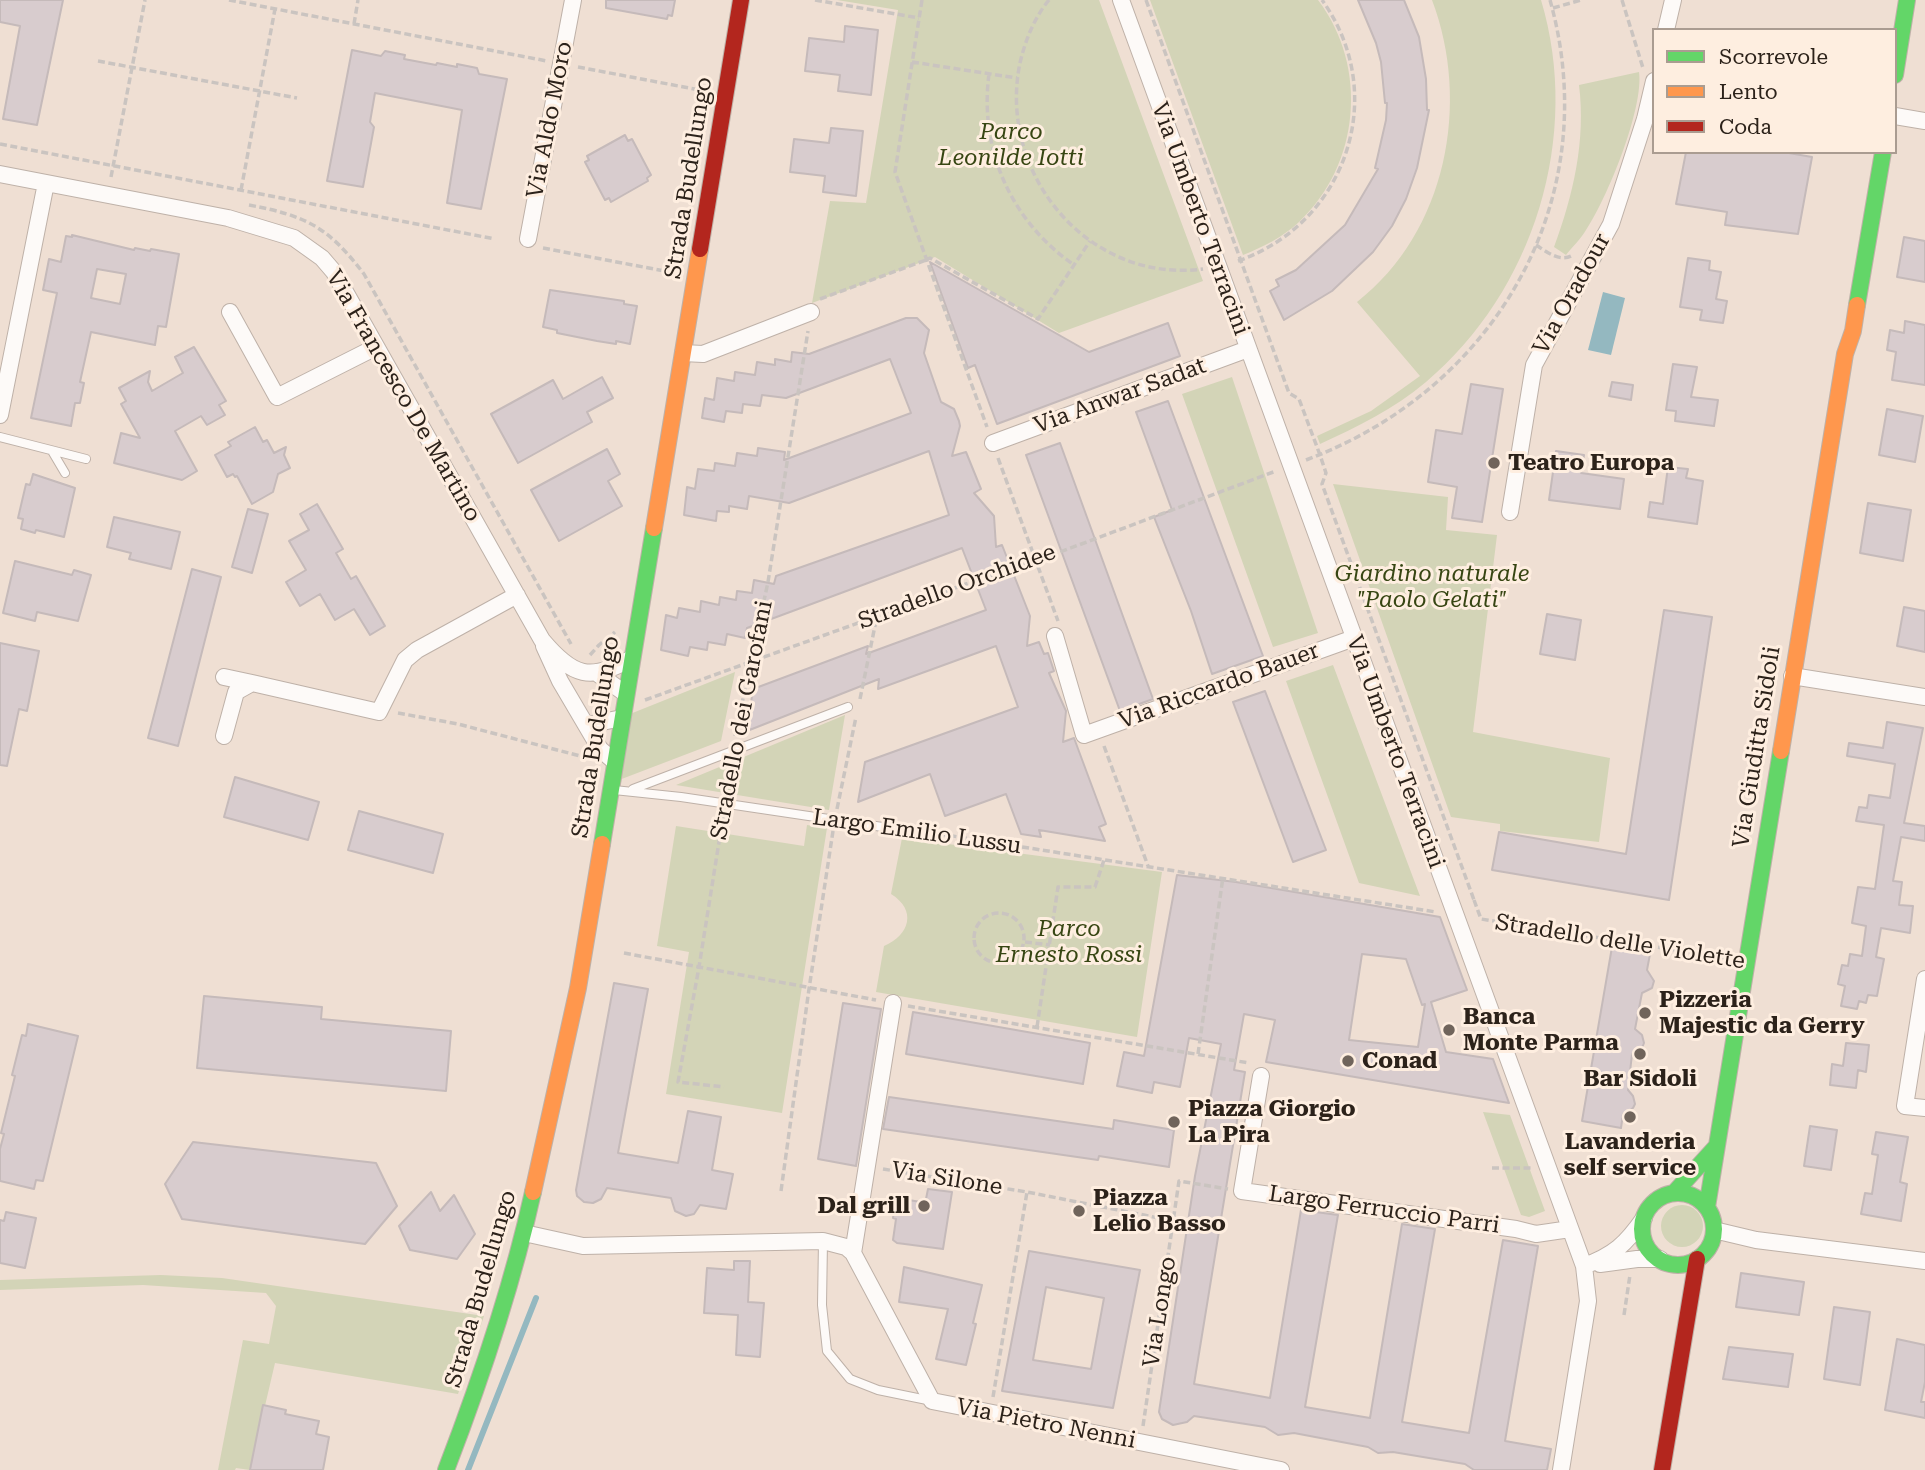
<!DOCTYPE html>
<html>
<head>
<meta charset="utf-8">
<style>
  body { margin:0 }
  #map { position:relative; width:1925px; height:1470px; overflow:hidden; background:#efdfd3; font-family:"Roboto Serif",serif }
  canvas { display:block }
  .legend { position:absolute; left:1652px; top:28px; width:245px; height:126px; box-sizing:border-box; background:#feeee0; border:2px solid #aa9c91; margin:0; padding:9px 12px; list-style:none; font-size:21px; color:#2c221a }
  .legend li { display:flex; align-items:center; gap:14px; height:35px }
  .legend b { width:35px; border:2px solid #aa9c91 }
</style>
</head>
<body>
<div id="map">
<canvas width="1925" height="1470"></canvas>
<ul class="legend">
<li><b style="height:9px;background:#63d668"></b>Scorrevole</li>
<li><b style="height:9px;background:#ff974d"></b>Lento</li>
<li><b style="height:9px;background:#b3261e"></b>Coda</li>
</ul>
</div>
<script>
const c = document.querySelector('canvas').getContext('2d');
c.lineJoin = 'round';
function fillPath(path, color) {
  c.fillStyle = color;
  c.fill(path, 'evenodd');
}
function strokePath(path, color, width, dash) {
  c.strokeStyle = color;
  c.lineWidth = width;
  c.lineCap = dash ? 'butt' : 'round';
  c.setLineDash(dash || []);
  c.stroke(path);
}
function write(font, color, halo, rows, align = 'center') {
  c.font = font + ' "Roboto Serif",serif';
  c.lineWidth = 6;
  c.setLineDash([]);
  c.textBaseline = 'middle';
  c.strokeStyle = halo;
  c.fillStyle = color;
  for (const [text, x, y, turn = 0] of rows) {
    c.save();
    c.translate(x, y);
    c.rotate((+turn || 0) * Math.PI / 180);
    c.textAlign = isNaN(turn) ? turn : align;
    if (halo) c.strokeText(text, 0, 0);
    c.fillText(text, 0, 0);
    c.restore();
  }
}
fillPath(new Path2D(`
  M837,0H1099L1203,281L1059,333L935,257L812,303L830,201L866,203L898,10Z
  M1150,0H1318C1369,67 1360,165 1299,222C1283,237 1263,247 1243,255Z
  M1432,0H1541C1582,136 1534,291 1426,382C1394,409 1357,427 1320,444L1317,436L1371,411L1420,376L1357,302C1447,232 1471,103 1432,0Z
  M1639,72C1644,108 1607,199 1586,230C1581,239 1572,247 1566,255L1554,247C1573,196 1586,141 1579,85Z
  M1232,377L1318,633L1273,647L1182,394Z
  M1333,484L1448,497L1446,530L1497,535L1473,732L1610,758L1599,842L1500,831V824L1451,817Z
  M1333,665L1420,896L1359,883L1286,681Z
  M735,672L721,741L619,780L625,716Z
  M845,715L829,810L676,785Z
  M807,825L827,828L782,1113L666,1094L689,952L657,946L676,826L804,846Z
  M902,838L1162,872L1137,1037L876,992L884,946C910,935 917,910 891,894Z
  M1483,1112L1510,1115L1545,1211L1529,1217L1521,1215Z
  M1661 1226a21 21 0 1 1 42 0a21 21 0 1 1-42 0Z
  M161,1275L222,1278L484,1316L458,1394L275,1363L250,1470L236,1468L235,1470H218L243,1340L269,1344L276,1306L266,1293L143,1285L0,1290V1280Z`), '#d3d4b7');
fillPath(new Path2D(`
  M1603,292L1625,298L1611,355L1588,350Z`), '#94b8c0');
strokePath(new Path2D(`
  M468,1470L536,1298`), '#94b8c0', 6);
const building = new Path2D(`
  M0,0H63L37,125L3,119L20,26L0,22Z
  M606,0H675L672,16L668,15L667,19L606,8Z
  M1358,0H1404L1419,37L1426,79L1427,110H1429L1417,168L1406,199L1392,226L1373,252L1332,291L1284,320L1270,291L1279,286L1276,280L1296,270L1345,225L1378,169L1375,168L1386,120L1387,103H1385L1381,62L1376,43Z
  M845,26L878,30L871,95L838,91L840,75L805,71L809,38L844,42Z
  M352,50L381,56L385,51L405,55L404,59L436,65L437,63L457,67V64L477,68L479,74L507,79L481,209L447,203L462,110L375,93L370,122L374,127L363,187L327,181Z
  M831,128L863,131L856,196L823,192L825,176L790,172L794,139L829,143Z
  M625,135L628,141L632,139L651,175L647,178L648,181L611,202L609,198L605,200L585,162L589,160L587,156Z
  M1686,152H1783L1812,157L1798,234L1725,225L1727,212L1676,204Z
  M72,235L134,250L135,248L150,251L151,249L179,254L166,327L158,326L155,345L91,332L80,382L84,383L80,403H75L71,426L31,418L57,293L43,290L49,259L61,262L66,236L72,237ZM97,269L126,274L120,304L91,298Z
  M1904,237L1925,241V282L1897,277Z
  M1688,258L1710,261L1709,270L1721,272L1716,299L1727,301L1723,323L1700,320L1702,310L1680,307Z
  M930,262L1089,352L1168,323L1180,356L997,424L975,365L968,368Z
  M550,290L624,301V304L637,306L630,344L616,341V344L597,341L557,333V330L543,327Z
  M906,318H917L929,330L924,353L941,402L954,409L959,421L960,426L952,456L966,452L981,489L974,493L994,516L996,547L1002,545L1030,616L1027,646L1039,642L1044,654L1048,653L1054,671L1049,673L1066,711L1063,742L1074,738L1106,824L1099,827L1105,841L1039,830L1041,837L1021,834L1006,794L945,816L930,774L858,802L865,762L1018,707L996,646L878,689L879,679L747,731L753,689L868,646L866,654L986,610L962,548L747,628L745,638L727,634L725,645L708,642L707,650L690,647L688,656L661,650L666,615L677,618L679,608L700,612L701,601L719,605L720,597L736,600L737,591L752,593L754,580L774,584L776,576L949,515L929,451L789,503L749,496L747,509L729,506V512L717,511L716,521L684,515L687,487L695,489L698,469L714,471L715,463L735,466L737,453L757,456L758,448L785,452L784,460L911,413L890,359L786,398L762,395L760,406L743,404L742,413L726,411L724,422L702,418L705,398L714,400L717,378L734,381L735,372L755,375L757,362L775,365V359L791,362L792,352L809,354Z
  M1905,321L1925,325V385L1892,380L1896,352L1887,350L1890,330L1904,333Z
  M194,347L226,401L219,405L225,415L207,425L201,416L175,431L197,471L182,480L114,463L121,433L140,438L121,404L126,401L119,388L150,371L148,382L152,391L183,373L175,357Z
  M1673,364L1697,367L1691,397L1718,400L1714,426L1675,421L1676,411L1666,410Z
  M602,377L613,398L587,412L592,422L518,463L491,414L553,380L563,399Z
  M1612,382L1633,385L1631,400L1609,396Z
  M1471,384L1503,389L1482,522L1452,518L1457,487L1428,482L1436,430L1462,434Z
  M1168,401L1263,656L1212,674L1191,611L1154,517L1172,510L1136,412Z
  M1887,409L1923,416L1915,462L1879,455Z
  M255,427L263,442L267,440L274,453L286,447L284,455L290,468L278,474L273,492L252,504L237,476L235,477L233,474L227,477L215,455L231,446L228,442Z
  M1060,443L1153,699L1120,711L1026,455Z
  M607,449L620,474L608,481L622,506L559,541L531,490Z
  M1556,451L1584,455L1581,473L1624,479L1620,509L1549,500Z
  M1668,467L1688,469L1686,478L1703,481L1697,524L1648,517L1650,502L1663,504Z
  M33,474L75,488L64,537L36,530L35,533L21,529L23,519L18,518L26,484L30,485Z
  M1868,503L1911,510L1903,561L1860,553Z
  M317,504L343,549L336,553L351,579L356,576L385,626L370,635L354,609L335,620L320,594L300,606L286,582L306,570L289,541L309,530L300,514Z
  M248,509L268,514L252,573L232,567Z
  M114,517L180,532L171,569L129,559L131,553L107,547Z
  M15,561L72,575L74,570L91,575L78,621L37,612L35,621L3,613Z
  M192,569L221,577L178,746L148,738Z
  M1904,607L1925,611V652L1897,646Z
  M1664,610L1712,617L1669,900L1492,870L1499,832L1626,854Z
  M1547,614L1581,620L1575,660L1540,654Z
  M0,643L39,651L27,711L19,709L7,766L0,765Z
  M1265,691L1326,850L1293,862L1233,702Z
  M1887,722L1923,728L1904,823L1925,826V841L1901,837L1893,881L1902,882L1899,905L1913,906L1910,933L1881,928L1876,957L1884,959L1877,996L1868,995L1866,1003L1859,1001L1857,1009L1841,1006L1845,986L1838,984L1842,965L1848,966L1850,954L1862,956L1866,926L1852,923L1858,887L1875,889L1884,825L1856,821L1859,807L1867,808L1869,795L1890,798L1895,764L1847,756L1849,743L1883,748Z
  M235,777L319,802L308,840L224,817Z
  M359,811L443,834L433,873L348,850Z
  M1177,875L1236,882L1440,917L1467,990L1431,1002L1446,1052L1493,1059L1509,1103L1266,1062L1275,1020L1244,1014L1234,1070L1245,1072L1194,1384L1270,1398L1301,1210L1338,1215L1305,1407L1370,1418L1402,1224L1435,1229L1402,1422L1469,1433L1503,1240L1538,1246L1505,1441L1551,1449L1547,1470H1474L1465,1464L1393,1452L1378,1453L1368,1447L1294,1433L1278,1435L1265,1427L1194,1416L1187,1422L1173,1425L1162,1419L1159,1412L1195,1176L1221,1044L1189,1038L1180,1087L1154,1082L1152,1093L1117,1086L1124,1052L1144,1056ZM1362,954L1406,959L1422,1005L1425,1004L1418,1047L1349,1040Z
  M1612,947L1650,954L1647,970L1654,981L1652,988L1642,993L1635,1029L1642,1035L1644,1043L1642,1048L1632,1054L1628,1090L1633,1096L1635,1104L1633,1108L1623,1114L1621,1128L1582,1121Z
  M614,983L648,989L618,1153L678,1163L688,1111L721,1117L712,1170L733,1174L726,1209L700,1205L694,1214L686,1216L675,1211L671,1198L607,1188L601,1199L593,1203L584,1202L577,1196L576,1190Z
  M204,996L322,1007L321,1019L451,1031L446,1091L197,1068Z
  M843,1003L881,1009L856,1166L818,1159Z
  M913,1012L1090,1043L1083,1084L906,1054Z
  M28,1024L78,1036L43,1181L36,1180L34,1189L0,1181V1149L4,1134L1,1133L15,1076L12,1075L22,1035L26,1036Z
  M1846,1043L1869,1045L1866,1072L1858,1070L1856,1088L1830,1085L1832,1064L1843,1066Z
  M889,1097L1113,1129L1114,1120L1174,1130L1169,1167L1099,1156L1098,1160L883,1129Z
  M1810,1126L1837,1130L1831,1170L1804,1166Z
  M1876,1132L1908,1137L1900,1182L1907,1184L1901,1221L1861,1214L1865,1193L1872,1194L1878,1155L1872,1154Z
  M193,1142L376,1163L397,1206L365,1244L182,1219L165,1184Z
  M928,1189L952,1192L943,1249L897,1243L893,1240L896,1219L893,1218L896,1198L921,1202L922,1199H926Z
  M431,1192L440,1211L454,1195L475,1234L457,1259L410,1250L399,1226Z
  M6,1212L36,1218L25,1268L0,1263V1220L4,1221Z
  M1029,1251L1140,1270L1113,1408L1002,1391ZM1046,1287L1104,1298L1091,1369L1033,1360Z
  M734,1261H750L748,1302L764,1303L760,1357L736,1355L738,1315L704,1313L707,1268L734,1270Z
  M904,1267L982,1285L973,1323L976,1324L966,1365L936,1359L948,1309L899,1302Z
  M1741,1273L1804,1282L1799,1315L1736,1307Z
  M1834,1307L1870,1312L1860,1385L1824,1379Z
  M1897,1339L1925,1345V1382L1921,1402H1925V1418L1885,1410Z
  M1729,1347L1793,1354L1788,1387L1723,1379Z
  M263,1405L286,1410L285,1414L319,1421L316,1434L329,1437L323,1470H250Z`);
fillPath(building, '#d8ccce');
strokePath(building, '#c5baba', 2);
const lane = new Path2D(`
  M0,437L86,459
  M52,451L65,473
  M633,789L848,707
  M614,790L681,797L896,829
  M823,1241L822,1305L827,1351L850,1379L878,1390L932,1401`);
const street = new Path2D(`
  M1121,0L1584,1266L1588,1301L1561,1470
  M1666,30L1673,0
  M1895,116L1925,121
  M0,174L228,218L294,238L322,258L334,272L542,640C573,677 590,682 632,658
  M528,239L573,0
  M230,312L277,397L376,347
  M683,353L703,354L811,312
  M0,415L46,183
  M993,443L1248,349
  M1510,512L1534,365L1611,224L1645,119L1654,81
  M1055,636L1084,735L1354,638
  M544,646L560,681L600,749L615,762
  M598,674L626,694
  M1792,676L1925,697
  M224,677L252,683
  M587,725L622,718
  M224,736L236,692L252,683L379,712L405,660L417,650L517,595
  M1925,979L1905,1106L1925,1108
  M1261,1076L1242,1191L1516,1229L1536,1234L1570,1229
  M1714,1230L1756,1240L1925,1261
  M524,1233L583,1246L823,1241L846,1247L853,1253L932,1401L1281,1470
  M853,1253L893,1003
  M1600,1264L1637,1259H1660
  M1584,1266C1614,1255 1626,1244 1644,1218`);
const fast = new Path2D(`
  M1895,75L1907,0
  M1857,305L1883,152
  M602,844L654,528
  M1674,1193L1715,1148
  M1642 1229a36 36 0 1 1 72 0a36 36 0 1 1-72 0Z
  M1707,1207L1781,751
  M446,1470C481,1379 512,1287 533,1192`);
const slow = new Path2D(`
  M654,528L700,249
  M1781,751L1845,354L1853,331L1857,305
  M533,1192L578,988L602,844`);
const jam = new Path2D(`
  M700,249L741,0
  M1662,1470L1697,1259`);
strokePath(lane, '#beb1a8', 10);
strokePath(street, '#beb1a8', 18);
strokePath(fast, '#beb1a8', 18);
strokePath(slow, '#beb1a8', 18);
strokePath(jam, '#beb1a8', 18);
strokePath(new Path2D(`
  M229,0L547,61
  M815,0L919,18
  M922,0L895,172L987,427
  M1049,0C1034,18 1025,41 1020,63C997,173 1088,284 1203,269
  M1146,0L1289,393L1299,399L1320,455L1326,473L1322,484L1474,900
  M1622,0L1643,68
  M1553,8L1581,0
  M354,24L358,0
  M98,61L297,98
  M912,62L1017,78
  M578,67L705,91
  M989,74C979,150 1011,221 1074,265
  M0,144L495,239
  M111,177L145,0
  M241,190L275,9
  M249,205C307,216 328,227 364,274L571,644
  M1536,245C1547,252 1560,263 1573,255
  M543,248L675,273
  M926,260L930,258L1038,319L1090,241
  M1238,261C1347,223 1390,94 1322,0
  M820,299L926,260
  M998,458L1058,621
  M1306,460C1496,389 1606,199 1550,0
  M590,655L599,645L615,632
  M860,699L877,616
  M645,700L966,584L1036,561L1276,471
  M398,713L458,724L584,757
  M735,736L768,582L808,331
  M1104,746L1148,866
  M726,792L730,765
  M837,809L856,717
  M723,817L699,967L678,1082L724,1087
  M908,829L1436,912
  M1474,900L1481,919L1726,958
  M974 938a25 25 0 1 1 50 0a25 25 0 1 1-50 0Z
  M1025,942L1050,945
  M624,953L876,1000
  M908,1006L1249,1063
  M1037,1027L1058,887H1095L1104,860
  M1198,1054L1223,877
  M1492,1168H1532
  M883,1169L1027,1192L1174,1221
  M781,1191L809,989L833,831
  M1624,1315L1630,1275
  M993,1397L1027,1192
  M1143,1426L1179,1181L1228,1189`), '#cac4c0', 3.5, [7, 3.5]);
strokePath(lane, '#fdfaf8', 8);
strokePath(street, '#fdfaf8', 16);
strokePath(fast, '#63d668', 16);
strokePath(slow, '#ff974d', 16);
strokePath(jam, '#b3261e', 16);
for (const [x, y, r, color] of [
  [1494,463,7,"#70645b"],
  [1645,1013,7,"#70645b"],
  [1449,1030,7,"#70645b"],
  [1640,1054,7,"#70645b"],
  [1348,1061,7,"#70645b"],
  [1630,1117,7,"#70645b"],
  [1174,1122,7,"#70645b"],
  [924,1206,7,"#70645b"],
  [1079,1211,7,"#70645b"]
]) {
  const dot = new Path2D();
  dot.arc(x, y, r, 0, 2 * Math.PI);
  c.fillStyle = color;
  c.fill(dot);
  strokePath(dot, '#feeee0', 2.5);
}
write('23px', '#2c221a', '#feeee0', [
  ["Via Aldo Moro",550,120,-79],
  ["Strada Budellungo",689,178,-81],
  ["Via Umberto Terracini",1200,219,70],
  ["Via Oradour",1572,294,-61],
  ["Via Francesco De Martino",403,396,60],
  ["Via Anwar Sadat",1120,396,-20],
  ["Stradello Orchidee",957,587,-20],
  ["Via Riccardo Bauer",1219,686,-20],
  ["Stradello dei Garofani",742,720,-79],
  ["Strada Budellungo",596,737,-81],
  ["Via Giuditta Sidoli",1757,747,-81],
  ["Via Umberto Terracini",1395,752,70],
  ["Largo Emilio Lussu",917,832,8],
  ["Stradello delle Violette",1620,942,9],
  ["Via Silone",947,1179,9],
  ["Largo Ferruccio Parri",1384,1210,8],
  ["Strada Budellungo",481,1289,-74],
  ["Via Longo",1160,1312,-81],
  ["Via Pietro Nenni",1046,1424,11]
]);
write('italic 23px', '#374613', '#feeee0', [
  ["Parco",1011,132],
  ["Leonilde Iotti",1011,158],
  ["Giardino naturale",1432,574],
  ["\"Paolo Gelati\"",1432,600],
  ["Parco",1069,929],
  ["Ernesto Rossi",1069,955]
]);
write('bold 23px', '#2c221a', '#feeee0', [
  ["Teatro Europa",1508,463],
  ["Pizzeria",1659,1000],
  ["Majestic da Gerry",1659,1026],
  ["Banca",1463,1017],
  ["Monte Parma",1463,1043],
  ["Conad",1362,1061],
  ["Bar Sidoli",1640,1079,"center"],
  ["Piazza Giorgio",1188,1109],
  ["La Pira",1188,1135],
  ["Lavanderia",1630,1142,"center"],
  ["self service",1630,1168,"center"],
  ["Piazza",1093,1198],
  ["Lelio Basso",1093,1224],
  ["Dal grill",910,1206,"right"]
], 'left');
</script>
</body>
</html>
